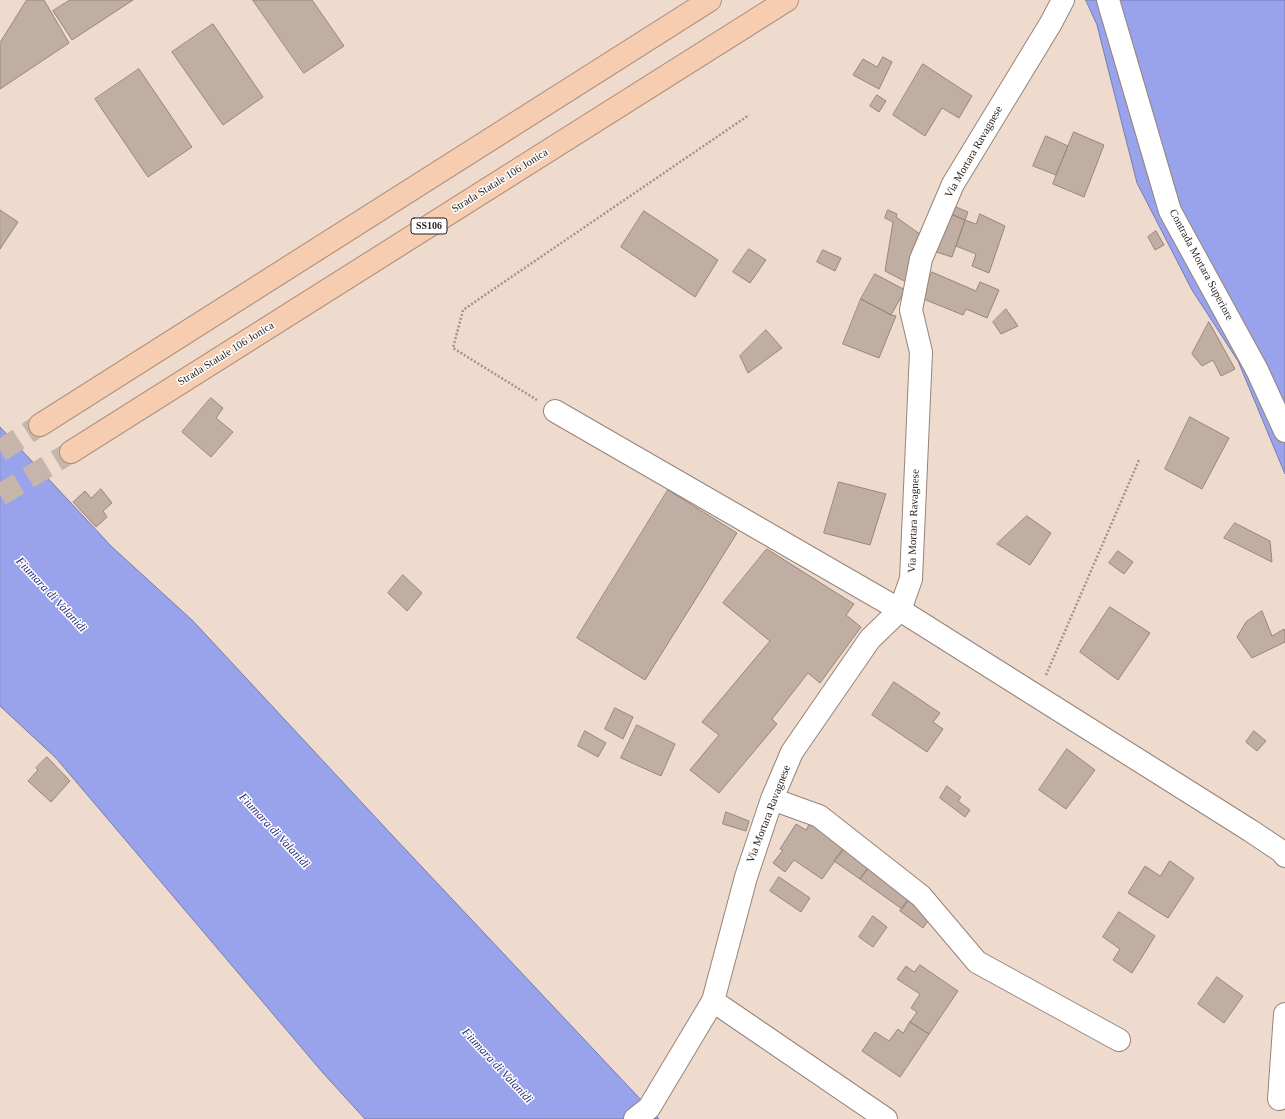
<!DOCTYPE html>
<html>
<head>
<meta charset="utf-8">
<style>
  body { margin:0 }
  canvas { display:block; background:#eedbce }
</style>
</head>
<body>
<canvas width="1285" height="1119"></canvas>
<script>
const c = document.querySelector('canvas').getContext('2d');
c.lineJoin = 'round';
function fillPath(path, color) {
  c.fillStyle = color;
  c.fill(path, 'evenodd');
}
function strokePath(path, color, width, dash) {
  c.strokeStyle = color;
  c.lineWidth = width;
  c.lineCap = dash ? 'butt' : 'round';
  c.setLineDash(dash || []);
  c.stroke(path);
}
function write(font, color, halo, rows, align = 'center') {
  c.font = font + ' Georgia,serif';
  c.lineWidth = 3;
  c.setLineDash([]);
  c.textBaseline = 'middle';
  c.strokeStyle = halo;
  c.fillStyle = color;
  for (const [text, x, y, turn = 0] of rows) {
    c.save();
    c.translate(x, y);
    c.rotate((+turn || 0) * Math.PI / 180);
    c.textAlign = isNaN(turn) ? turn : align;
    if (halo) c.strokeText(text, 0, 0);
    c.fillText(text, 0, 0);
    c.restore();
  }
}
const water = new Path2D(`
  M1086,0H1285V474L1238,361L1192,290L1137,183L1097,25Z
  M0,427L111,546L193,621L391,834L659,1119H365L323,1073L56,758L0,706Z`);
fillPath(water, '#98a3ec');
strokePath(water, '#767bad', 1);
const building = new Path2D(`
  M27,0H44L69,43L0,89V43Z
  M70,0H133L72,40L53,11Z
  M253,0H312L344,46L304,73Z
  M213,24L263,97L223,125L172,52Z
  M883,57L892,62L879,89L853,75L863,59L877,67Z
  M923,64L972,96L959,118L942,108L925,136L893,115Z
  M139,69L192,147L148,177L95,99Z
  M877,95L886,101L879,112L870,106Z
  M1074,132L1104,145L1084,197L1053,184Z
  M1046,136L1068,146L1056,175L1033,166Z
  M949,204L968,212L965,220L946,212Z
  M0,210L18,222L0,249Z
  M888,210L897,214L896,217L924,237L908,283L885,271L893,222L885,218Z
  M644,211L718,260L695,297L621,247Z
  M946,212L965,220L952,257L933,251Z
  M980,214L1005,226L989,273L972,266L976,254L956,246L965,220L976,224Z
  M1156,231L1164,245L1155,250L1148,237Z
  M749,249L766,260L750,283L733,272Z
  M823,250L841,258L835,271L817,262Z
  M932,272L976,291L980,282L999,290L987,318L966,309L963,315L921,298Z
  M875,274L905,290L891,315L861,299Z
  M861,299L891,315L896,316L879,358L843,344Z
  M1006,309L1018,326L1001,334L993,322Z
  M1209,322L1235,369L1221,376L1213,360L1202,366L1192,354Z
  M766,330L782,348L748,373L740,356Z
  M211,398L223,408L216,418L233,432L211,457L182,432Z
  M1190,417L1229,438L1202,489L1165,469Z
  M839,482L886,494L870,545L824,533Z
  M101,489L112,503L103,511L107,517L96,527L73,502L85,491L91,498Z
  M668,490L737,533L645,680L577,638Z
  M1027,516L1051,533L1030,565L997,544Z
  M1235,523L1270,541L1272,562L1224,538Z
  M767,549L854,604L846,615L861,627L820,683L808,673L772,719L777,724L719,793L690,770L719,735L702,722L770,641L723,603Z
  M1118,551L1133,562L1124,574L1109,563Z
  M403,575L422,593L407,611L388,593Z
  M1110,607L1150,633L1118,680L1080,652Z
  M1262,611L1272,636L1284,629L1285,633V642L1252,658L1237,637L1246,622Z
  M894,682L940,713L933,722L943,729L927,752L872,715Z
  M615,708L633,717L623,739L605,729Z
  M637,725L675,744L661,776L621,758Z
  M585,731L606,743L598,757L578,746Z
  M1254,731L1266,741L1257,751L1246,742Z
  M1067,749L1095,770L1066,809L1039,790Z
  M47,757L70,781L51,802L28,781L38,770L36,768Z
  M947,786L961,797L958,801L970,810L965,817L940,798Z
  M726,812L749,821L746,831L723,824Z
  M810,823L845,847L822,879L794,860L785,872L773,863L783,850L780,849L796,824L806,830Z
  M845,847L870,866L860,879L834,861Z
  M1170,861L1194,878L1168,918L1128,893L1145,866L1160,876Z
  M870,866L911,896L902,909L860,879Z
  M779,877L810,898L801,912L770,891Z
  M908,900L931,917L923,928L900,911Z
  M1119,912L1155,936L1132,973L1113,960L1120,949L1103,937Z
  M873,916L887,927L873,947L859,937Z
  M920,965L958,991L929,1034L910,1022L917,1012L911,1008L920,994L897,979L906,966L914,972Z
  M1217,977L1243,996L1224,1023L1198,1004Z
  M910,1022L929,1034L900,1077L862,1051L875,1032L889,1041L898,1029L903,1033Z`);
fillPath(building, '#c0aea2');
strokePath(building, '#98867b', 1);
strokePath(new Path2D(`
  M0,451L40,425
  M0,495L71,452`), '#c6b5aa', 22, [22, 11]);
const minor = new Path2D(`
  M1108,0L1170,211L1257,370L1285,431
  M555,411L900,610L1251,831L1281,851L1285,856
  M772,799L819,816L921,896L977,962L1119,1040
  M713,1001L886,1119
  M1279,1099L1285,1014
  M635,1119L649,1108L713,1001L746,877L772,799L792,752L870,639L900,610L911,579L921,352L911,310L921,259L953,184L1051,23L1063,0`);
const highway = new Path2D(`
  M40,425L710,0
  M71,452L787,0`);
strokePath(minor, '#968479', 24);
strokePath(highway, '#ae907c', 24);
strokePath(new Path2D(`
  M537,400L453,348L463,310L749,115
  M1046,675L1139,460`), '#a29389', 2.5, [2, 2]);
strokePath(minor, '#fff', 22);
strokePath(highway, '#f7cdb2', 22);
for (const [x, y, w] of [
  [429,226,36]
]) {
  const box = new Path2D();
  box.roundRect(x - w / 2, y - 8, w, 16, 3);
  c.fillStyle = '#fff';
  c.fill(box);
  strokePath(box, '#251e19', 1);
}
write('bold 10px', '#251e19', null, [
  ["SS106",429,226]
]);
write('11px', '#251e19', '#fff', [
  ["Via Mortara Ravagnese",974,152,-60],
  ["Strada Statale 106 Jonica",500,181,-32],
  ["Contrada Mortara Superiore",1201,265,62],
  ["Strada Statale 106 Jonica",226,354,-32],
  ["Via Mortara Ravagnese",914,521,-88],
  ["Via Mortara Ravagnese",769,814,-69]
]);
write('italic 12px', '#2c2b7e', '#fff', [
  ["Fiumara di Valanidi",51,595,47],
  ["Fiumara di Valanidi",274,831,47],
  ["Fiumara di Valanidi",497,1066,47]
]);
</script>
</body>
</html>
